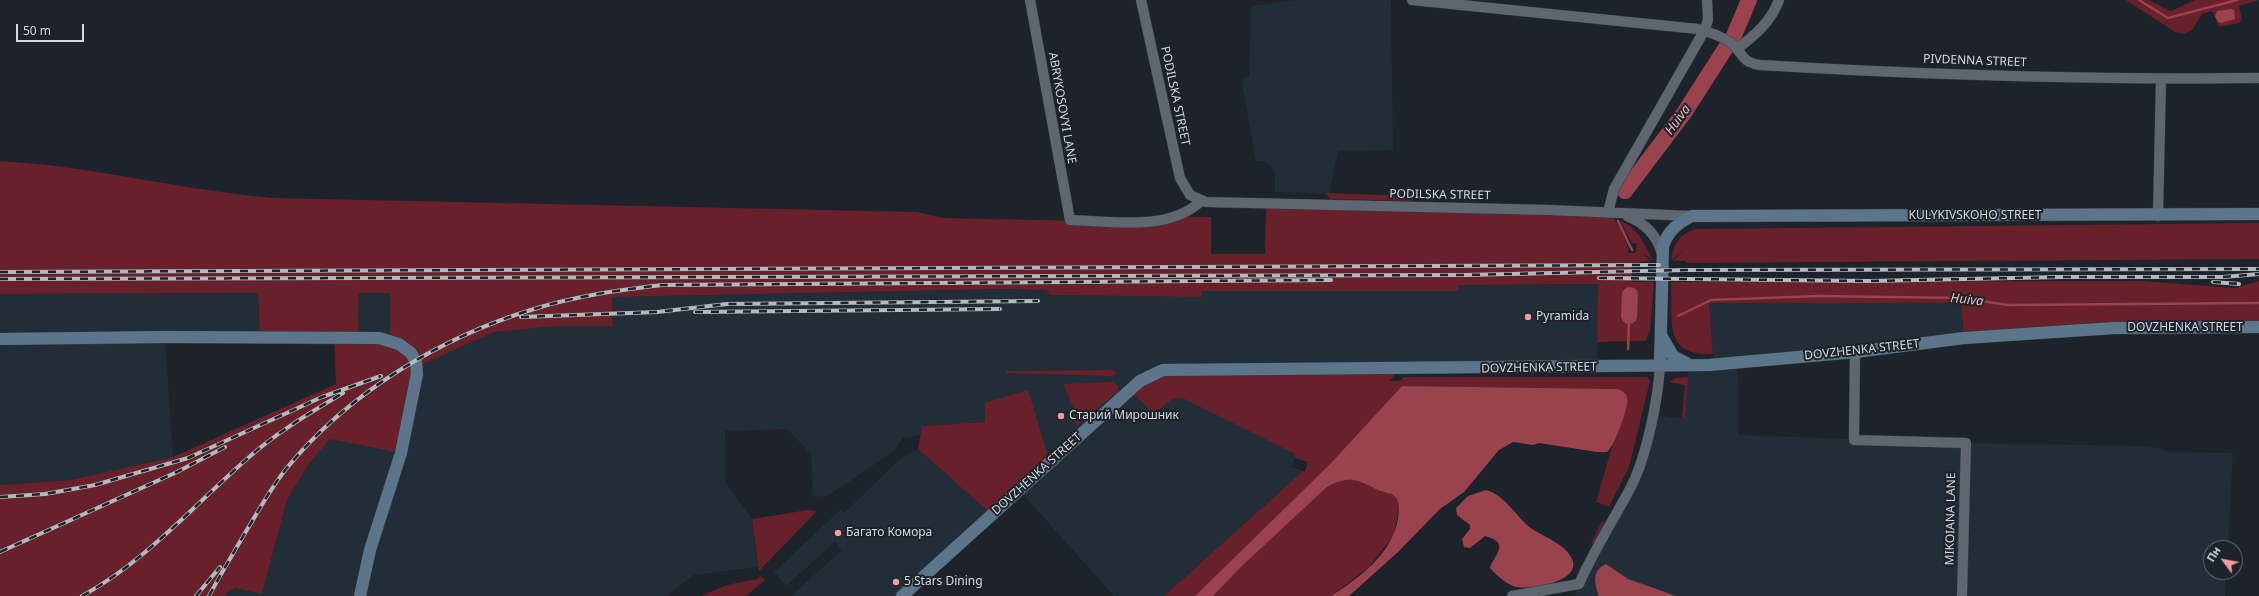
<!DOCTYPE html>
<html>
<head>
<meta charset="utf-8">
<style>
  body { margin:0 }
  #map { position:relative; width:2259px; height:596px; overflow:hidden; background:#1c232a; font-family:"Noto Sans",sans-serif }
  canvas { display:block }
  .north { position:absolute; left:2203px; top:540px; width:40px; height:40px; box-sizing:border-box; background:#1c232a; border:1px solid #666c72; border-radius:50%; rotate:302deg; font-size:11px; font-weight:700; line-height:16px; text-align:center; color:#d4d9dd }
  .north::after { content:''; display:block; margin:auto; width:14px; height:18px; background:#f49aa1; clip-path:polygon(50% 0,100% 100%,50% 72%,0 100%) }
  .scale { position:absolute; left:16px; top:24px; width:68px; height:18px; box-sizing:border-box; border:2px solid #d4d9dd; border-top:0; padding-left:5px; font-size:12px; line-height:14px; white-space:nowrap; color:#d4d9dd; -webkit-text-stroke:3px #1c232a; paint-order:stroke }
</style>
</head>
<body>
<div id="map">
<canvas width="2259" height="596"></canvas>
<div class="north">Пн</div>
<div class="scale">50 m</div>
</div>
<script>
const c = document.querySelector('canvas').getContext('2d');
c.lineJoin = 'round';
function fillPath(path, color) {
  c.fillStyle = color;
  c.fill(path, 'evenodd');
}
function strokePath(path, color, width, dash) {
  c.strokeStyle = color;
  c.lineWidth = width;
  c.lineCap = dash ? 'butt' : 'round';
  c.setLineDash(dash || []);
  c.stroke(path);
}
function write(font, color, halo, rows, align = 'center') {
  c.font = font + ' "Noto Sans",sans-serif';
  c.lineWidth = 4;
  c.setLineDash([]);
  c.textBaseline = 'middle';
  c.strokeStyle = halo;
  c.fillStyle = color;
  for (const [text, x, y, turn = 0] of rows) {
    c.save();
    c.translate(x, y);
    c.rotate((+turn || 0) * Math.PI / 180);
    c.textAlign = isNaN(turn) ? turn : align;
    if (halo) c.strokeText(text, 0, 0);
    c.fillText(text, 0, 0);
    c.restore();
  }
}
fillPath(new Path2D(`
  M1296,0H1391L1393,150L1338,151L1329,194L1275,192V171L1266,162L1256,161L1241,78L1249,77L1251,6Z
  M1599,284L1597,367L1459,369L1130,390L1155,414L1171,400L1182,398L1296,454L1292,467L1303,471L1164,596H1114L1019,490L985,422L923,426L921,435L903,438L894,451L828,496L813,497L811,454L787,429L725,431L726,483L752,519L758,567L694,575L669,594L663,596H226L229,591L235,588L262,594L287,500L308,465L330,438L417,367L494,332L558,326H613L612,297L1004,289L1046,290L1050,295L1202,297V291H1459V285Z
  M258,293L260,337H165L173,457L70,480L0,485V294Z
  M358,293H390V340L359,338Z
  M1709,303H1961L1964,338L1738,362L1739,435L1966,443L2149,446L2172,452L2233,453L2228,548H2211V572H2226L2225,596H1575L1579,584L1631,486L1652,414L1685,419L1688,365H1714Z
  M918,449L992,515L902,596H791L842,550L835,542L786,586L774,572L841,509L844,513L901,458Z`), '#212d37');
fillPath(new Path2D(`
  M2126,0H2149L2171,11L2195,0H2259L2239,6L2242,19L2239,23L2219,27L2212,11L2202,14L2192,30L2184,34L2175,32Z
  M0,161C92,166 181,190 273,198L917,212L944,218L1136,222L1175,217H1211V254H1265L1266,204L1608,212C1618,223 1627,238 1629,253H1636L1637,244L1632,243L1620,221C1638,227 1645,245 1653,261L1641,251L1650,261L1631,263L1632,282H1654L1650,330L1646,341L1597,342L1598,284L1459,285V291H1202V297L1050,295L1046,290L1004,289L612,297L613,326H558L494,332L417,367L401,453L330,439L308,465L287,500L262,594L235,588L229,591L225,596H0V485L70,480L173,457L336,384L334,337H260L258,293L0,294ZM358,293H390V340L359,338Z
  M1326,193L1416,196L1412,201L1334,199H1330Z
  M2259,223V259L1686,263V261H1673L1685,248L1671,261C1672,245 1680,234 1695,229Z
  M2144,281L2234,288L2259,281V327L1964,338L1961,303H1709L1713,354C1662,357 1673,319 1671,282Z
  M1400,369L1389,381H1400L1404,377H1647L1650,381L1629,467L1609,507L1596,502L1612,447L1618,389L1402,386L1331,463L1195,596H1164L1303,471H1305L1308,462L1295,458V454L1182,398L1171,400L1154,414L1130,390L1149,375Z
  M1113,370L1117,374L1112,376L1005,373L1007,371Z
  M1688,377L1685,419L1682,418L1685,385L1669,382L1675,378Z
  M1112,382L1118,386V391L1076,426L1072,417L1076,414L1063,384Z
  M1028,390L1050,462L992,515L918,449L922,426L985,422V403Z
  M1345,479C1366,479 1373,491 1392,494L1399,502V508L1394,535L1369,567L1331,596H1213L1242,566L1327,487Z
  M808,510L817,511L759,571L752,519Z
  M1602,521L1604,523L1594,543L1591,544Z
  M761,576L765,580L746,596H701L727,585L757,579Z`), '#68202b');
fillPath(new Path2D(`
  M2231,9L2234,10L2235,19L2221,23L2218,22L2215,16L2217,11Z
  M1402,386L1618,389C1622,391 1626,393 1627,397C1630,405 1614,447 1607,452H1597L1539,443L1533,445L1513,442L1499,450L1464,492L1440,509L1398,552L1349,596H1331C1359,578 1392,554 1398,519C1399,508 1401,501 1392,494C1365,489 1357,469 1327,487L1242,566L1213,596H1195L1331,463Z
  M1486,490C1503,494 1515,514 1527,525C1540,536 1563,542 1571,557C1585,581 1532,590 1517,587C1508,586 1496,575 1490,568C1493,556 1512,543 1485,536L1470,548L1464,547L1462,539L1470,529V525L1457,515L1456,508L1468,496Z
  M1606,564L1628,579L1676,596H1599C1594,583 1592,570 1606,564Z`), '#9a424d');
strokePath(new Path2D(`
  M2139,0L2168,18L2237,0
  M1618,221L1632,250
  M1678,316L1711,300L1819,296L1961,298L2008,305L2259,303
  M1628,349L1629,316`), '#9a424d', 2.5);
strokePath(new Path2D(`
  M1733,38L1749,0
  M1625,191L1684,113L1727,46
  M1629,316L1630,295`), '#9a424d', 16);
const street = new Path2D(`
  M1030,0L1070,220C1111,221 1169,232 1201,201
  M1141,0L1180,178L1190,195L1206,202L1549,210L1692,216
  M1412,0L1698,29C1710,32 1721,36 1731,43C1744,53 1740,62 1760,65C1926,75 2093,80 2259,78
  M1737,49C1755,35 1771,22 1779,0
  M1608,212L1614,189L1704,31L1708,20L1707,0
  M1627,216C1645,223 1657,235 1662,254
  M2158,216L2161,79
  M1855,352L1854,440L1966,443L1962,596
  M1512,596L1579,584C1594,550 1614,519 1631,487C1647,455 1658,400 1660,365`);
const secondary = new Path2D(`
  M1662,337L1673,356L1688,364
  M0,339L165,337L379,338L399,344L411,353L416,362L417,374L401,453L370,550L360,596
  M1660,365L1663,246C1668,231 1678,223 1692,216L2259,214
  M902,596L1140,381L1163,370L1709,365L1855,352L1964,338L2114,328L2259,327`);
strokePath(street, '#373d43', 11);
strokePath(secondary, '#373d43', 13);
strokePath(street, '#5e676f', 10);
strokePath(secondary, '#5d758b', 12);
const rail = new Path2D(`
  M0,272L1659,265
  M1599,278L1870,281L2061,277H2223L2259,274
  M0,279L1465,275L1686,270L2259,269
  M2213,282L2239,284
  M695,312L1000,309
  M521,317L657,312L727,304L1038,301
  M0,497L45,494L95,485L188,458L322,397L381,376
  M0,552L177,472L225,447
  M82,596C146,561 193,506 248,458C277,432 310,413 343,393
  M196,596L220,567
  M209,596C220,575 233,554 245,533C258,512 270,489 286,469C348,393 441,337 534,309C576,296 619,290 662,285L1331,280`);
strokePath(rail, '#b3b9bd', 4);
strokePath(rail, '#1c232a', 2.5, [8]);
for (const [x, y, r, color] of [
  [1528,317,4,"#f49aa1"],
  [1061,416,4,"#f49aa1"],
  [838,533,4,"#f49aa1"],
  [896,582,4,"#f49aa1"]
]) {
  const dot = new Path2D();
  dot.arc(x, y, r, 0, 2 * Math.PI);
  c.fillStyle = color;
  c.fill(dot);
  strokePath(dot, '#1c232a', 1.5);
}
write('12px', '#d4d9dd', '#1c232a', [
  ["PIVDENNA STREET",1975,61,2],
  ["PODILSKA STREET",1175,96,78],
  ["ABRYKOSOVYI LANE",1062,108,80],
  ["PODILSKA STREET",1440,195,1],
  ["KULYKIVSKOHO STREET",1975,216],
  ["DOVZHENKA STREET",2185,328],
  ["DOVZHENKA STREET",1862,350,-6],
  ["DOVZHENKA STREET",1539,368,-1],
  ["DOVZHENKA STREET",1037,474,-42],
  ["MIKOIANA LANE",1951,519,-89]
]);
write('12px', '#d4d9dd', '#1c232a', [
  ["Pyramida",1536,317],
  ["Старий Мирошник",1069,416],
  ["Багато Комора",846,533],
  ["5 Stars Dining",904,582]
], 'left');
write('italic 13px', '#f2bfc1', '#1c232a', [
  ["Huiva",1678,120,-54],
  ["Huiva",1967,300,6]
]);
</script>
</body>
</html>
